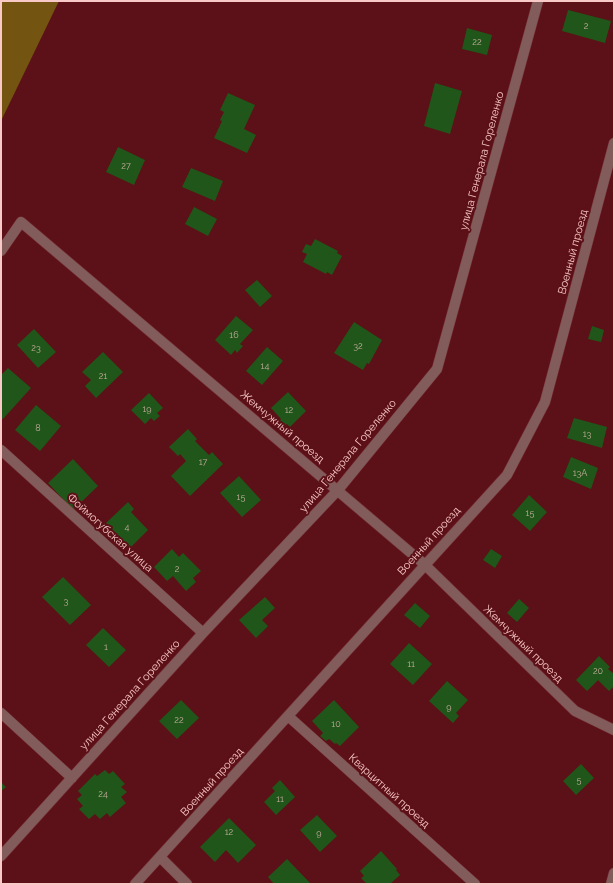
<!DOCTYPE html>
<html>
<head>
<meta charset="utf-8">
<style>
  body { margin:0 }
  #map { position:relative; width:615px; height:885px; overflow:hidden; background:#5c1017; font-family:Raleway,sans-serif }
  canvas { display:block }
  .frame { position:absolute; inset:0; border:2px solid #f8c9c7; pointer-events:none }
</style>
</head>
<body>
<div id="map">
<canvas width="615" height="885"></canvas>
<div class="frame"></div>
</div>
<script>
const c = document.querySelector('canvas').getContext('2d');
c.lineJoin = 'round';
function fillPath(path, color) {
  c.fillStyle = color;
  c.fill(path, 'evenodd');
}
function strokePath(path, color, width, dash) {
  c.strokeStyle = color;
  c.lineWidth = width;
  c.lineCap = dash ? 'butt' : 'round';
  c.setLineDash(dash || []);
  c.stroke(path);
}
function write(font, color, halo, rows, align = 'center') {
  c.font = font + ' Raleway,sans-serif';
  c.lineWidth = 4;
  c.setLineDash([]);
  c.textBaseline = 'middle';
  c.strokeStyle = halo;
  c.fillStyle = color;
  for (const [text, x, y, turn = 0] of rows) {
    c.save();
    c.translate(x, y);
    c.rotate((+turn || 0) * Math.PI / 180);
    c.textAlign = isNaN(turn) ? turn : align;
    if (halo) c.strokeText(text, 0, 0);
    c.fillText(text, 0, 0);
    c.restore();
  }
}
fillPath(new Path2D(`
  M1,1H59L1,121Z`), '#735411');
fillPath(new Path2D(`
  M568,10L611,21L605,43L562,31Z
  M467,28L492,35L487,55L462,49Z
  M435,83L462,91L450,134L424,126Z
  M228,93L255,105L244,129L256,135L247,153L214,138L222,121L220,120L224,112L220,110Z
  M118,147L145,160L134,185L106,172Z
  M191,168L223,181L215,201L182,187Z
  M194,207L217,219L208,236L185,224Z
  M315,239L338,251L337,253L342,256L332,275L327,272L326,274L303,262L307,254L302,252L306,244L311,246Z
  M257,280L272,296L260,307L245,290Z
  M236,316L253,330L240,344L243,346L237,353L235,350L231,355L215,340Z
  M354,322L382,340L369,364L367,363L363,370L334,353Z
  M592,326L604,330L601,342L588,339Z
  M34,329L56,352L38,368L17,345Z
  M267,347L283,361L262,385L246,371Z
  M103,352L123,372L96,398L85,386L91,380L82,372Z
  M8,368L31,388L3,419L1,418V375Z
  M288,392L306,411L290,427L287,424L284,426L279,421L281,419L271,408Z
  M149,393L163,408L157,413L160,416L154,421L151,418L145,424L131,410Z
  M36,405L61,426L40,451L15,430Z
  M574,418L607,427L602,448L567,438Z
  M188,429L197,439L195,441L209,455L212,452L223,464L190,496L171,476L186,461L180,454L178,456L169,447Z
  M571,457L598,468L591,489L563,477Z
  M73,459L98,486L73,510L48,483Z
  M239,476L261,500L242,517L220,493Z
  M529,495L547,512L530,531L512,515Z
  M128,502L134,509L131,512L148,530L130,548L106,523Z
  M172,549L179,557L183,553L201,571L193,578L196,582L186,591L173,576L167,581L154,567Z
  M491,549L502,556L495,568L483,560Z
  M63,577L91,605L70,625L42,597Z
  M265,597L275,608L262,620L268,626L256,638L239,620Z
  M519,599L529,608L517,622L507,613Z
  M415,603L430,616L420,628L404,615Z
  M103,628L126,650L109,667L86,645Z
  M409,643L432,664L413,685L390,664Z
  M599,656L610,667L608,669L614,674V686L609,691L598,680L587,691L576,680Z
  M447,681L468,700L456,713L459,716L453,723L429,701Z
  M181,700L199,718L177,739L159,721Z
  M334,700L359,727L340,746L336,743L335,744L329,739L326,741L320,736L323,733L312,721Z
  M581,764L594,778L576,795L563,781Z
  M105,770L109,774L113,771L125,784L121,787L127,792L121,797L126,803L110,817L107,813L100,819L95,814L89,819L79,809L83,806L77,799L82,795L78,791L95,774L97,776Z
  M280,780L295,797L276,815L264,802L275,791L272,788Z
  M1,782L6,787L1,791Z
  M317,815L337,836L320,852L300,830Z
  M229,818L256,845L238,863L226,850L215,862L200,847Z
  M381,851L397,869L396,870L400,875L390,884H367L361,878L364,876L360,871Z
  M287,859L311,884H274L268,877Z`), '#205619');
const minor = new Path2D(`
  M1,251L21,222L424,564L575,711L614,730
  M1,450L203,633
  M1,713L72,778
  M288,716L475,884
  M1,856L203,633L338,490L437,369L538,1
  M160,857L187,884
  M135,884L507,475L545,402L614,143
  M611,884L614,873`);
strokePath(minor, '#783137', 11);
strokePath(minor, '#815c5b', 10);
write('9px', '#c2ac9c', null, [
  ["2",586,26],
  ["22",477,42],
  ["27",126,166],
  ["16",234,335],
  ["32",358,346],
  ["23",36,348],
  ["14",265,366],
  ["21",103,376],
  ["19",147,409],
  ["12",289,410],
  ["8",38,428],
  ["13",587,434],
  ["17",203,462],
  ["13А",580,473],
  ["15",241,497],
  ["15",530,513],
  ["4",127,527],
  ["2",177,569],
  ["3",66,601],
  ["1",106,647],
  ["11",411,664],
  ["20",598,671],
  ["9",449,707],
  ["22",179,720],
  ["10",336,724],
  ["5",579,780],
  ["24",103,794],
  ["11",280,799],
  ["12",229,832],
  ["9",319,833]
]);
write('11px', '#f8c9c7', '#5c1017', [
  ["улица Генерала Гореленко",482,161,-75],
  ["Военный проезд",573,252,-75],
  ["Жемчужный проезд",282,427,40],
  ["улица Генерала Гореленко",348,456,-50],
  ["Фоймогубская улица",110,533,42],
  ["Военный проезд",429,541,-48],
  ["Жемчужный проезд",523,644,44],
  ["улица Генерала Гореленко",130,695,-48],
  ["Военный проезд",212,782,-48],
  ["Кварцитный проезд",389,791,42]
]);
</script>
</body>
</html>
